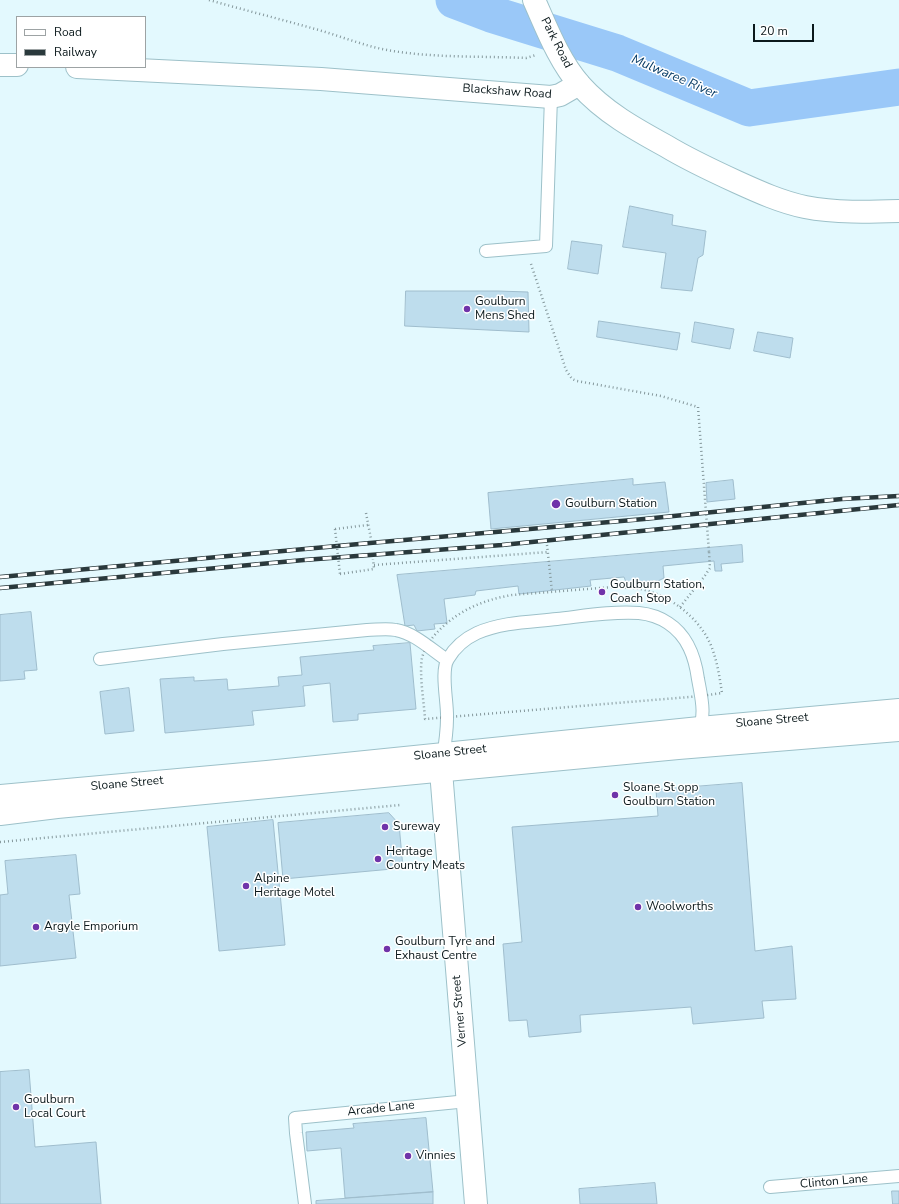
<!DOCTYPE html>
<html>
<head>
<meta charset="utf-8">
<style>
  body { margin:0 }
  #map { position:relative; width:899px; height:1204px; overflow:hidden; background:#e3f9fe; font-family:"Nunito Sans",sans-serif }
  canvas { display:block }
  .legend { position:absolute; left:16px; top:16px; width:130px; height:52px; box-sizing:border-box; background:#fff; border:1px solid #9da3a4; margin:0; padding:5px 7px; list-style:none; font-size:12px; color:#0b191c }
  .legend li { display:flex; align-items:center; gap:8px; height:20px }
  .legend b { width:20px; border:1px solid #9da3a4 }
  .scale { position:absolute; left:753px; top:24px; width:61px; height:18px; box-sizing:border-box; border:2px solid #0b191c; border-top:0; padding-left:5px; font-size:12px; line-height:14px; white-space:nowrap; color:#0b191c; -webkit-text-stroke:3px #fff; paint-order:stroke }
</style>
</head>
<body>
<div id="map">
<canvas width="899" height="1204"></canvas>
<ul class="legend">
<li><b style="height:5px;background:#fff"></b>Road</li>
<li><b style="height:5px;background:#2a393c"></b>Railway</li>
</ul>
<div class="scale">20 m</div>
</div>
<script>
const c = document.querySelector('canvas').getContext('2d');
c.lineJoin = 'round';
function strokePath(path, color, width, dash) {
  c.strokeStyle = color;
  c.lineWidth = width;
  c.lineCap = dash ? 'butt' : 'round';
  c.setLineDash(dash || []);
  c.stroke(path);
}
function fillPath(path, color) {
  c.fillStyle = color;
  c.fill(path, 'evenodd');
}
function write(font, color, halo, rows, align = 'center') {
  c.font = font + ' "Nunito Sans",sans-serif';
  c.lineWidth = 3;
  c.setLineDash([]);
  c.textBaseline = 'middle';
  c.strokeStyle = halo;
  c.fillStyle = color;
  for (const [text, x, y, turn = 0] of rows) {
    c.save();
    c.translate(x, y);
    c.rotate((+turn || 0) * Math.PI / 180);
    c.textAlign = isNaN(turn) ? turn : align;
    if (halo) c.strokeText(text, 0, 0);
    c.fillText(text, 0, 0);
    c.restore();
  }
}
strokePath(new Path2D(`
  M454,0L491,14L617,53L749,108L899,87`), '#9ac8f8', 37);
const building = new Path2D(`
  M630,206L673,215L672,225L706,231L703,255L698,258L692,291L661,288L666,253L623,247Z
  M572,241L602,245L598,274L568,269Z
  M406,291H498L528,292L529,332L405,326Z
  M599,321L680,333L677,350L597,337Z
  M695,322L734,329L730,349L692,342Z
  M758,332L793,338L790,358L754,351Z
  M633,479V485L665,482L669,512L491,529L488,493Z
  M733,480L735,499L707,502L706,483Z
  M742,545L743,562L721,564L722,571H715L714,561L663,566L664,578L658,581L626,582L624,577L590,580L591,586L519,594L518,586L476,591L475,595L444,599L447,623L434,624L435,629L417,631L414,625L405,626L397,575Z
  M31,612L37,670L24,671L25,679L0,681V615Z
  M410,643L416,709L358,714V720L333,722L330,683L303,686L305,706L252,711L254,725L165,733L160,679L194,677V681L227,679L228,690L279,686L278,677L302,675L300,657L374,650L373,646Z
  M129,688L134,731L105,734L100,692Z
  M742,783L755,951L792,946L796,999L762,1001L764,1018L693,1024L691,1007L580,1015L581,1032L529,1037L527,1020L509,1021L503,944L522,942L512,827L658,816L656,790Z
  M389,813L399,824L403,868L283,879L278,823Z
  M273,820L285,945L219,951L207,827Z
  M76,855L80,894L69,895L76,958L0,966V895L8,894L5,861Z
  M29,1070L35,1147L96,1142L101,1204H0V1072Z
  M426,1118L433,1192L345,1198L341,1148L307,1151L306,1132L354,1128L353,1124Z
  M655,1183L657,1204H580L579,1189Z
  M892,1191H899V1204H893Z
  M433,1192V1204H316V1201Z`);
fillPath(building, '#bedded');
strokePath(building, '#9fbdcd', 1);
const lane = new Path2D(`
  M486,251L546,246L551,97
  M100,659L223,644L367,630C376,630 386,628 396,630C414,633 432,650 447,660
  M443,758C445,745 447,732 447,719C448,703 440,671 448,659C455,647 464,639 477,633C502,622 530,622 557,619C584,616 612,611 639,613C649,614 659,617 668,623C688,636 695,657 698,679C701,696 707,717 697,733
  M770,1187L899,1176
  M305,1204L296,1133L295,1118L468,1101`);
const street = new Path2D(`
  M0,65H17
  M77,67L321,79L551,97L560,95L579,84
  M441,771L476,1204`);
const secondary = new Path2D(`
  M534,0C547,29 559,61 580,85C604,112 635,129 666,146C689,160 713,171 737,182C759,192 781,202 805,207C836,213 868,212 899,211
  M0,796L267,772L700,728L899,710
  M0,814L57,807L678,748L899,730`);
strokePath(lane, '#9dc1c9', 14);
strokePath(street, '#9dc1c9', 24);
strokePath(secondary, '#9dc1c9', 24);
strokePath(new Path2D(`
  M209,0C244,10 280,19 315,29C341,36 366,47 393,51C437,58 482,56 526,58L536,55
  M531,264L566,370L572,379L577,381L661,396L698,407
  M366,513L371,539
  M335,529L368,525
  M547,545L552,591
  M374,565L548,552
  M340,574L374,569L373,559
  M613,587C622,588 632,587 641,589C673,596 705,622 714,654C718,666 720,680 722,693L701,696L425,719C424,702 419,674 422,658C424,650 428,643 433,637C454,612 482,600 512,595Z
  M680,607L704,577L710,568L709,552
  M0,842L400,805`), '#85989c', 2.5, [1, 3]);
strokePath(lane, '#fff', 12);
strokePath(street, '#fff', 22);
strokePath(secondary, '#fff', 22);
const rail = new Path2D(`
  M0,577L370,543L644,519L842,499L899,496
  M0,588L304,560L502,545L899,505`);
strokePath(rail, '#2a393c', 4.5);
strokePath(rail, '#fff', 3, [9]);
strokePath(new Path2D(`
  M698,407L709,552
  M335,529L340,574`), '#85989c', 2.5, [1, 3]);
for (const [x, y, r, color] of [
  [467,309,4,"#7033a9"],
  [556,504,5,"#7033a9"],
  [602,592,4,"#7033a9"],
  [615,795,4,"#7033a9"],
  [385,827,4,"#7033a9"],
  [378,859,4,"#7033a9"],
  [246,886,4,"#7033a9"],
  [638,907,4,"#7033a9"],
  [36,927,4,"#7033a9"],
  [387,949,4,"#7033a9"],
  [16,1107,4,"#7033a9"],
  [408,1156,4,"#7033a9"]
]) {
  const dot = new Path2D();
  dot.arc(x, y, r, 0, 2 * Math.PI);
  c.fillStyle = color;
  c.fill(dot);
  strokePath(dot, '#fff', 1.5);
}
write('12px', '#0b191c', '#fff', [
  ["Park Road",556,43,63],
  ["Blackshaw Road",507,92,4],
  ["Sloane Street",772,721,-5],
  ["Sloane Street",450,753,-6],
  ["Sloane Street",127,784,-5],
  ["Verner Street",460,1011,-95],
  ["Arcade Lane",381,1109,-6],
  ["Clinton Lane",834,1182,-5]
]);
write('12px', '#0b191c', '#fff', [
  ["Goulburn",475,302],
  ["Mens Shed",475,316],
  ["Goulburn Station",565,504],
  ["Goulburn Station,",610,585],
  ["Coach Stop",610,599],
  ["Sloane St opp",623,788],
  ["Goulburn Station",623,802],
  ["Sureway",393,827],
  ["Heritage",386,852],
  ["Country Meats",386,866],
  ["Alpine",254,879],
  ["Heritage Motel",254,893],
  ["Woolworths",646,907],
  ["Argyle Emporium",44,927],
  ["Goulburn Tyre and",395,942],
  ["Exhaust Centre",395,956],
  ["Goulburn",24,1100],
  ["Local Court",24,1114],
  ["Vinnies",416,1156]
], 'left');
write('italic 13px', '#043964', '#fff', [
  ["Mulwaree River",674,77,23]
]);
</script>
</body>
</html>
